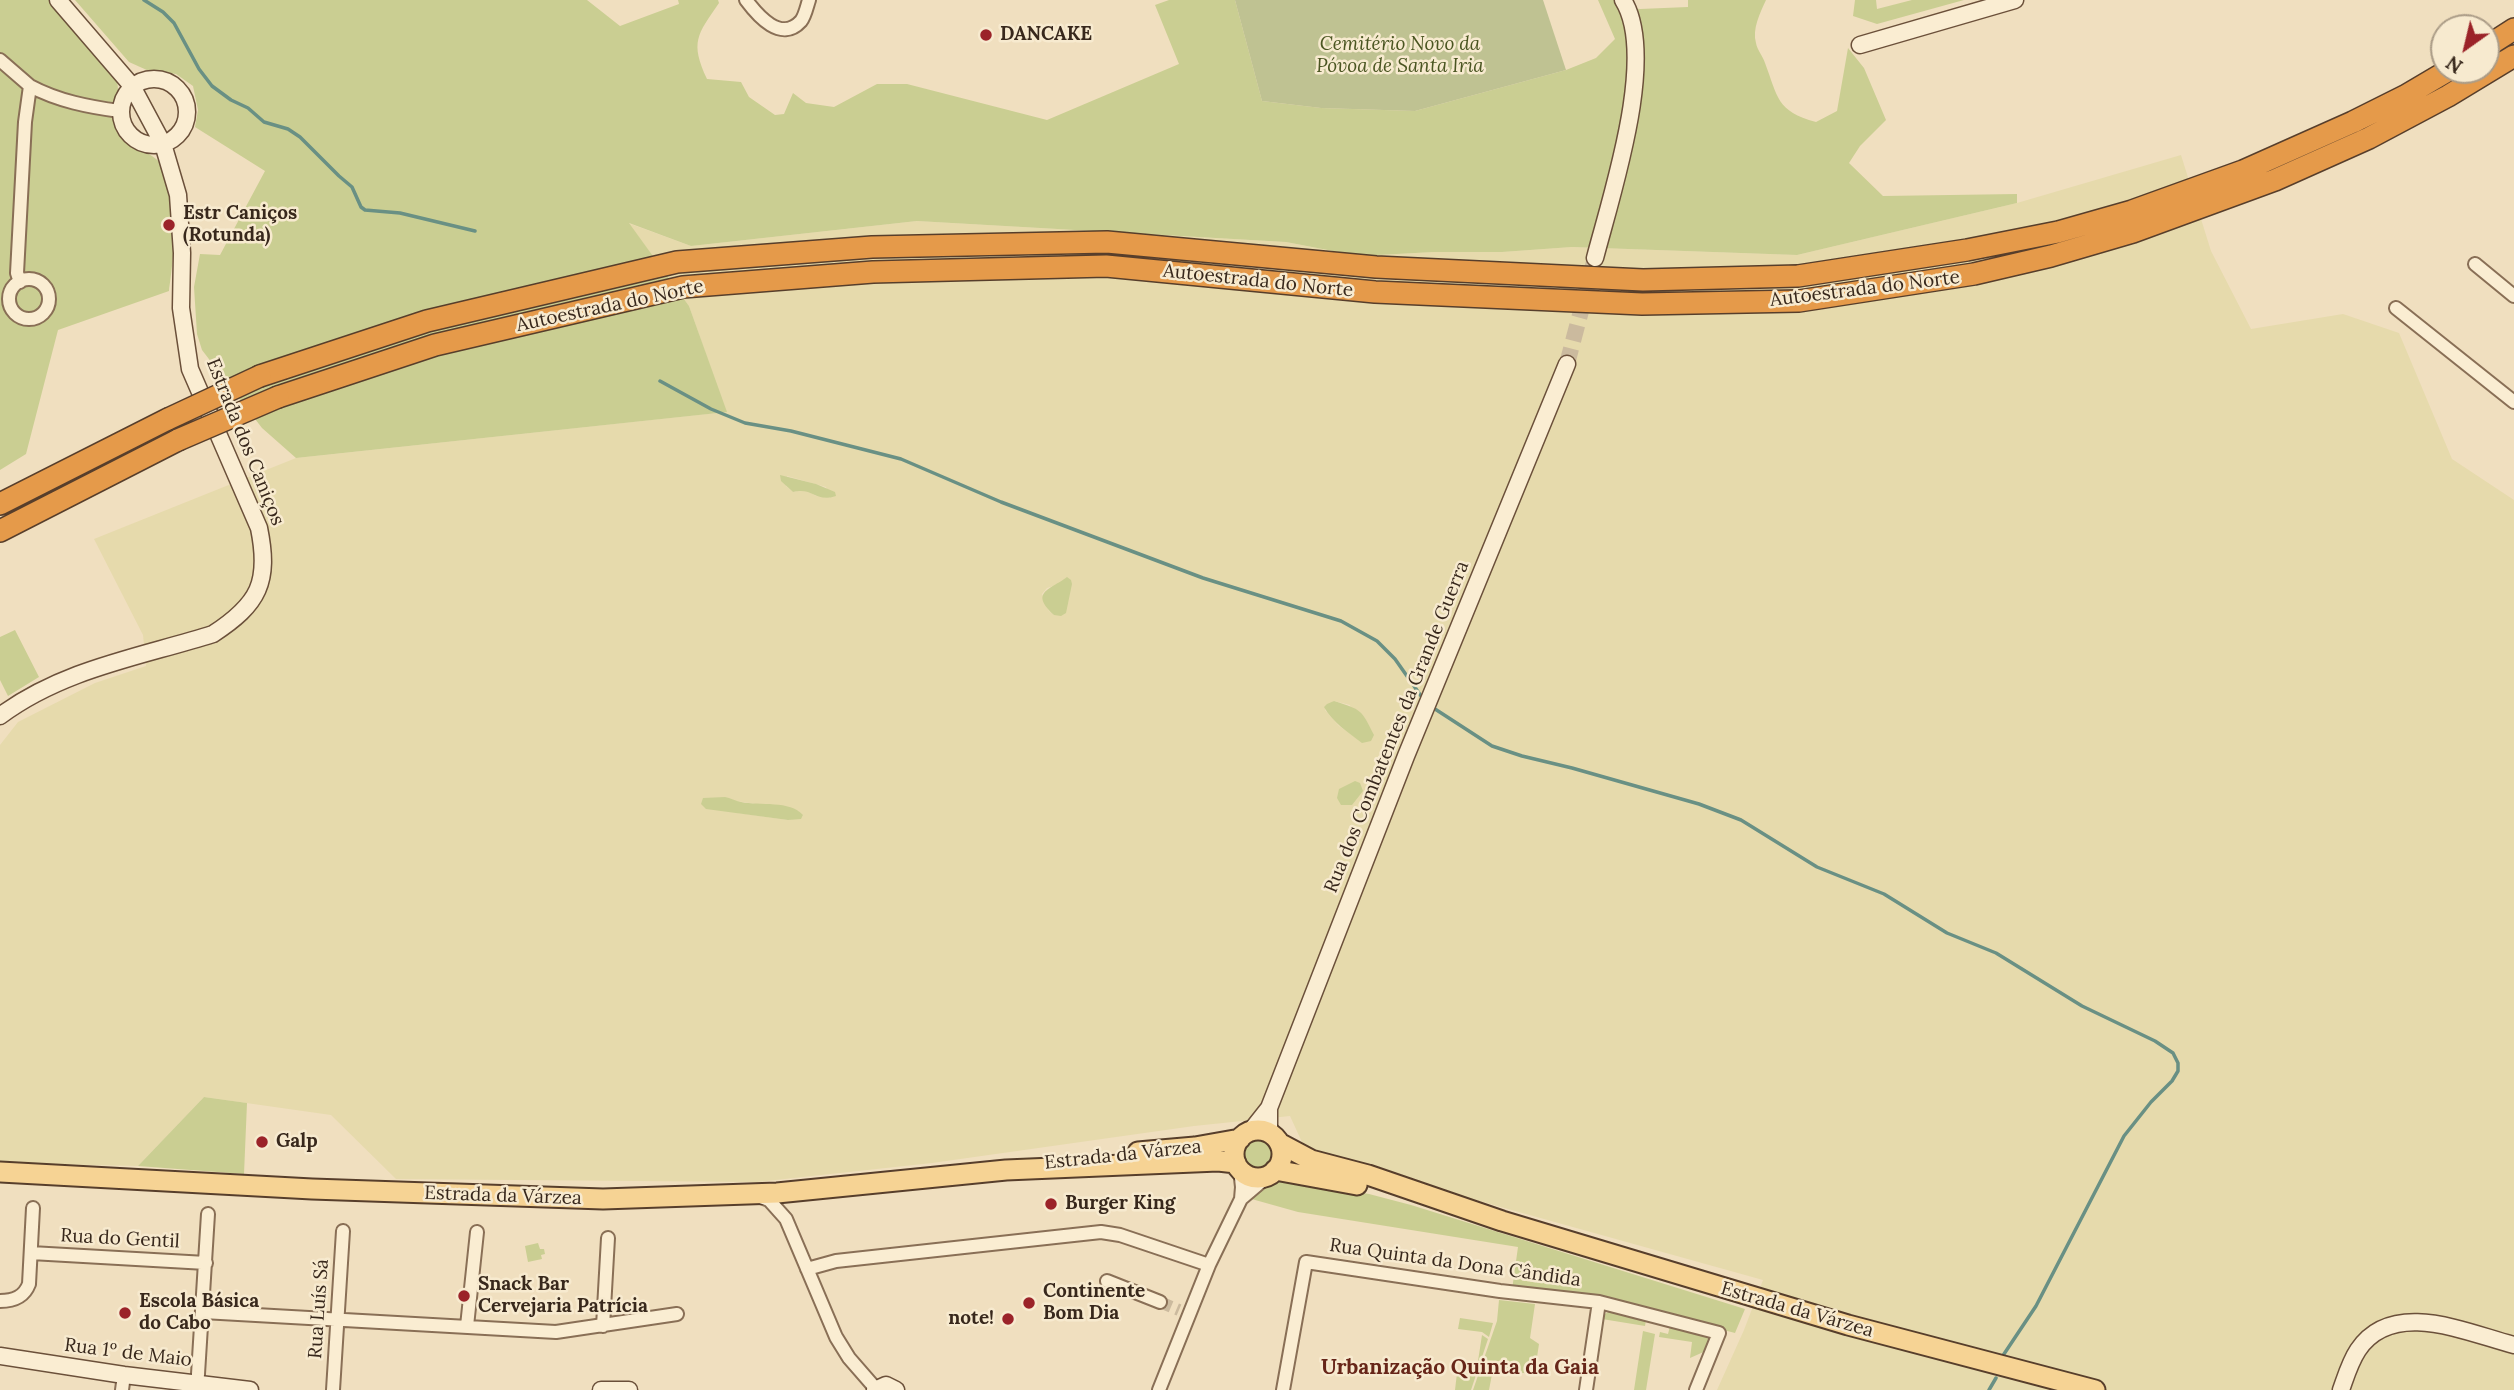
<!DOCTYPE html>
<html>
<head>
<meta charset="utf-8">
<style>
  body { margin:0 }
  #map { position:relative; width:2514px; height:1390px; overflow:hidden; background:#f0dfbf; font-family:Lora,serif }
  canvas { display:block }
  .north { position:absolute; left:2430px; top:14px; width:70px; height:70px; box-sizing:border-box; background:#f7eacf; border:2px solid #ab9c87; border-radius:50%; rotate:214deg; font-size:19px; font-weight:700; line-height:28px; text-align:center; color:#38281c }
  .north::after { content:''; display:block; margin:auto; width:24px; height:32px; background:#9b2329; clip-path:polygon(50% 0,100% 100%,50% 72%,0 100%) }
</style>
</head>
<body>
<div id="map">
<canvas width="2514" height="1390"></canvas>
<div class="north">N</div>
</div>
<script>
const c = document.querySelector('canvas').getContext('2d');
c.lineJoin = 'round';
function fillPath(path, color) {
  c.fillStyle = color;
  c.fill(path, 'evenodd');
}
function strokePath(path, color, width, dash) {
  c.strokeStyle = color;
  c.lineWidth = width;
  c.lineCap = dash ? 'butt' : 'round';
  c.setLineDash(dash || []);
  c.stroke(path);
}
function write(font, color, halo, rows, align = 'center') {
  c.font = font + ' Lora,serif';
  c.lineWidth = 5;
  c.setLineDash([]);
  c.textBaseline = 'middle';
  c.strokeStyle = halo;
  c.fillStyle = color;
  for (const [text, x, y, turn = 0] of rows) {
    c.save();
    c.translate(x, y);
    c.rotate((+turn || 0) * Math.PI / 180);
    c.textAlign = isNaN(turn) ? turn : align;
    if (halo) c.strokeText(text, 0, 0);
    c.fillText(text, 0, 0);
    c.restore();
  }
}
fillPath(new Path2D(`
  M2181,155L2211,251L2251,329L2343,314L2399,333L2452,459L2514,500V1390H1717L1744,1330L1763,1280L1307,1153L1290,1116L1194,1126L932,1163L757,1182L396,1179L331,1115L204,1097L138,1166L0,1163V745L18,722L95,683L146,666L143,635L94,539L296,458L726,412L689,306L628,223L691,246L917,221L1286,242L1359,256L1434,252H1502L1572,247L1797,255L2017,203ZM787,476L826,487L830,498L816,496L805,489L793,492L786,486ZM1057,585L1054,615L1049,611L1042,594L1047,588ZM1334,701L1350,705L1358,739L1339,726L1325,710ZM736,801L797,810L803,816L788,820L738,813Z`), '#e6daac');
fillPath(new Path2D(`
  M0,0H49C65,18 80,35 96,53C102,59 110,66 114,73C123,89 113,109 119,126C127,147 148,150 162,164C183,185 173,263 169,291L58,330L26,454L0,470Z
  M75,0H587L620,26L679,4L678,0H718L719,3C697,35 690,42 707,79L741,82L749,97L775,115L784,114L793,93L806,103L834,107L877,84H907L1047,120L1179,64L1155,5L1169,0H1235L1262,101L1321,108L1415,111L1566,70L1596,58L1615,39L1598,0H1614L1619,7L1640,9L1688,7V0H1766C1760,13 1752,29 1756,43C1757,50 1763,56 1765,63C1778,97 1776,111 1816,122L1837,111L1848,48L1864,68L1886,120L1860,146L1849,163L1883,196L2017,194V203L1797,255L1572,247L1502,252H1434L1359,256L1286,242L917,221L691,246L629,223L689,306L727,412L296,458L262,428L202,350L197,334L194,287L200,254L220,255L265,171L195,127L198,110L193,86L176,74L149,71L129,62Z
  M1855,0H1876L1877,9L1912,0H1964L1877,24L1853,16Z
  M780,475L816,484L835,492L836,496C815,503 814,487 793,492L781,481Z
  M1067,577L1071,580L1072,584L1066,613L1061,616L1054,615C1029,592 1050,590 1067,577Z
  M15,630L39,677L8,696L0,680V637Z
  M1334,701C1362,710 1361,709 1374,735L1371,741L1362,743C1348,732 1333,723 1324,707L1327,704Z
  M1355,781L1360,783L1363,791L1352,805H1341L1337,798L1339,789Z
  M725,797C730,798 736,801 741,802C760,806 790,800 803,815L801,819L788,820L706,809L701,804L703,798Z
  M204,1097L247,1103L244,1174L138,1166Z
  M1244 1155a14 14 0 1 1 28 0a14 14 0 1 1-28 0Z
  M1287,1180L1369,1194L1411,1205L1745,1309L1735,1333L1595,1296L1512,1290L1518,1247L1298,1212L1248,1198L1265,1185Z
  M538,1243L540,1249H544L545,1254L541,1255L542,1259L528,1262L525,1246Z
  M1499,1300L1535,1304L1530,1338L1539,1344L1535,1370L1531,1374L1493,1369L1489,1390H1473L1497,1321Z
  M1610,1311L1646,1320L1645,1326L1602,1319L1605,1314Z
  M1460,1318L1493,1323L1489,1337L1482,1332L1458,1329Z
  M1670,1326L1709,1337L1708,1350L1690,1358L1692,1342L1659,1337L1660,1332L1668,1334Z
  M1643,1331L1655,1334L1646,1390H1634Z
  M1482,1335L1488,1339L1471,1390H1455L1457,1373L1476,1374Z`), '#cace92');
fillPath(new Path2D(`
  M1235,0H1543L1566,70L1415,111L1321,108L1262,101Z`), '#bfc292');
strokePath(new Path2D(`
  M144,0L163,12L174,23L199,69L212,86L231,100L248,108L264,122L288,129L300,137L339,176L352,187L361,207L365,210L400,213L475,231
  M660,381L711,409L745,423L791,431L901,459L1001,502L1203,578L1341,621L1377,641L1395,659L1421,696
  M1435,709L1492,746L1522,756L1572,768L1699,804L1741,820L1817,867L1884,894L1947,933L1996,953L2082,1006L2155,1041L2173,1053L2178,1063V1071L2172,1081L2151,1102L2124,1136L2036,1306L2002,1357
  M1989,1390L1996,1378`), '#699084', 3.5);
strokePath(new Path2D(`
  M1160,1302L1179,1310`), '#cbba9e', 12, [12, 6]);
strokePath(new Path2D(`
  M1567,364L1595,258`), '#cbba9e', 16, [16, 8]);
const street = new Path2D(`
  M746,0C758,16 781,43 801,21C805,16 807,6 809,0
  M0,60L30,86L25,122L17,273L20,282
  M30,86C58,101 89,107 120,111
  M2475,264L2514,296
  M9 299a20 20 0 1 1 40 0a20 20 0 1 1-40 0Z
  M2396,308L2514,402
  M1240,1169L1242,1187L1241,1199
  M758,1196L769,1200L786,1219L836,1337L849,1358L876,1389
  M31,1253L206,1263
  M807,1269L836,1261L1101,1232L1120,1235L1209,1265
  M1107,1281L1160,1302
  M0,1301C14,1301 24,1297 29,1284L33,1208
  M203,1312L556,1332L677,1314
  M467,1326L477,1232
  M603,1326L608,1238
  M122,1390L124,1375
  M197,1390L208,1214
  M333,1390L343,1231
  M1159,1390L1209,1265L1241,1199L1268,1176
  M1283,1390L1306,1262L1500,1291L1599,1302L1719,1333L1696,1390
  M1586,1390L1599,1302`);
const secondary = new Path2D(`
  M1860,45L2015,0
  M121 112a33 33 0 1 1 66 0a33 33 0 1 1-66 0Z
  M1595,258C1611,196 1658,56 1623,0
  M0,716C63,669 140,657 213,634C259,604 270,582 259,528L190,369L181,308L182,253L178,195L163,144L132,86L58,0
  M1250,1132L1269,1108L1406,756L1567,364
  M1269,1133V1108
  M0,1356L124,1375L250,1390
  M601,1390H629
  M875,1390L886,1385L896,1390
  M2341,1390C2346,1376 2350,1362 2358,1350C2393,1298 2467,1333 2514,1345`);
const primary = new Path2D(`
  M1234 1154a24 24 0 1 1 48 0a24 24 0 1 1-48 0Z
  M1279,1143L1311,1160L1368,1175L1502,1221L1848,1325L2095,1390
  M1138,1152L1195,1147L1240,1139
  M1275,1170L1357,1185
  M0,1172L312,1189L603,1199L777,1193L1006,1170L1218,1161L1236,1163`);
const highway = new Path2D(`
  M2486,47L2514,29
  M260,376L427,321L677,262L872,247L1107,242L1376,267L1643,280L1798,276L1967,250L2058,232L2132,211L2243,171L2353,122L2405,96L2449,70
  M278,397L435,345L683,287L873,272L1106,266L1375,292L1642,304L1799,301L1974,274L2051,256L2133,232L2275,180L2369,138L2448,96L2514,56
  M0,504L168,419
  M0,531L178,440`);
strokePath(street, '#896f56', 16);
strokePath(secondary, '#6b503a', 19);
strokePath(primary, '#573e2b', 23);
strokePath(highway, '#573e2b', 24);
strokePath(street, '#faedd2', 12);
strokePath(secondary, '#faedd2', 16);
strokePath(primary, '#f6d394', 19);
strokePath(highway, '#e59a4a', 21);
const highwayBridge = new Path2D(`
  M168,419L260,376
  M178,440L278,397`);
strokePath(highwayBridge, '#573e2b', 24, []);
strokePath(highwayBridge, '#e59a4a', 21);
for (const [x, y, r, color] of [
  [986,35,7,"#9b2329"],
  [169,225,7,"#9b2329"],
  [262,1142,7,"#9b2329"],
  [1051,1204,7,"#9b2329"],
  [464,1296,7,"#9b2329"],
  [1029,1303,7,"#9b2329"],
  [125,1313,7,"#9b2329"],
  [1008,1319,7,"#9b2329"]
]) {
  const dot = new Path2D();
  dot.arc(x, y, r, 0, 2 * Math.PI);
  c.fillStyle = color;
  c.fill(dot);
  strokePath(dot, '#f7eacf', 2.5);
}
write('bold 19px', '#38281c', '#f7eacf', [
  ["DANCAKE",1000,35],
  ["Estr Caniços",183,214],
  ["(Rotunda)",183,236],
  ["Galp",276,1142],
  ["Burger King",1065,1204],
  ["Snack Bar",478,1285],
  ["Cervejaria Patrícia",478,1307],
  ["Continente",1043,1292],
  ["Bom Dia",1043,1314],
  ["Escola Básica",139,1302],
  ["do Cabo",139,1324],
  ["note!",994,1319,"right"]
], 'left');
write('italic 19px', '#4a5521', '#f7eacf', [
  ["Cemitério Novo da",1400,45],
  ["Póvoa de Santa Iria",1400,67]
]);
write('19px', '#38281c', '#f7eacf', [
  ["Autoestrada do Norte",1258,281,6],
  ["Autoestrada do Norte",1865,289,-7],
  ["Autoestrada do Norte",610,306,-12],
  ["Estrada dos Caniços",245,442,68],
  ["Rua dos Combatentes da Grande Guerra",1397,727,-68],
  ["Estrada da Várzea",1123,1155,-6],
  ["Estrada da Várzea",503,1196,2],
  ["Rua do Gentil",120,1239,3],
  ["Rua Quinta da Dona Cândida",1455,1263,8],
  ["Rua Luís Sá",319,1309,-86],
  ["Estrada da Várzea",1797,1310,16],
  ["Rua 1º de Maio",128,1353,7]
]);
write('bold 21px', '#672619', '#f7eacf', [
  ["Urbanização Quinta da Gaia",1460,1368]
]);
</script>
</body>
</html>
